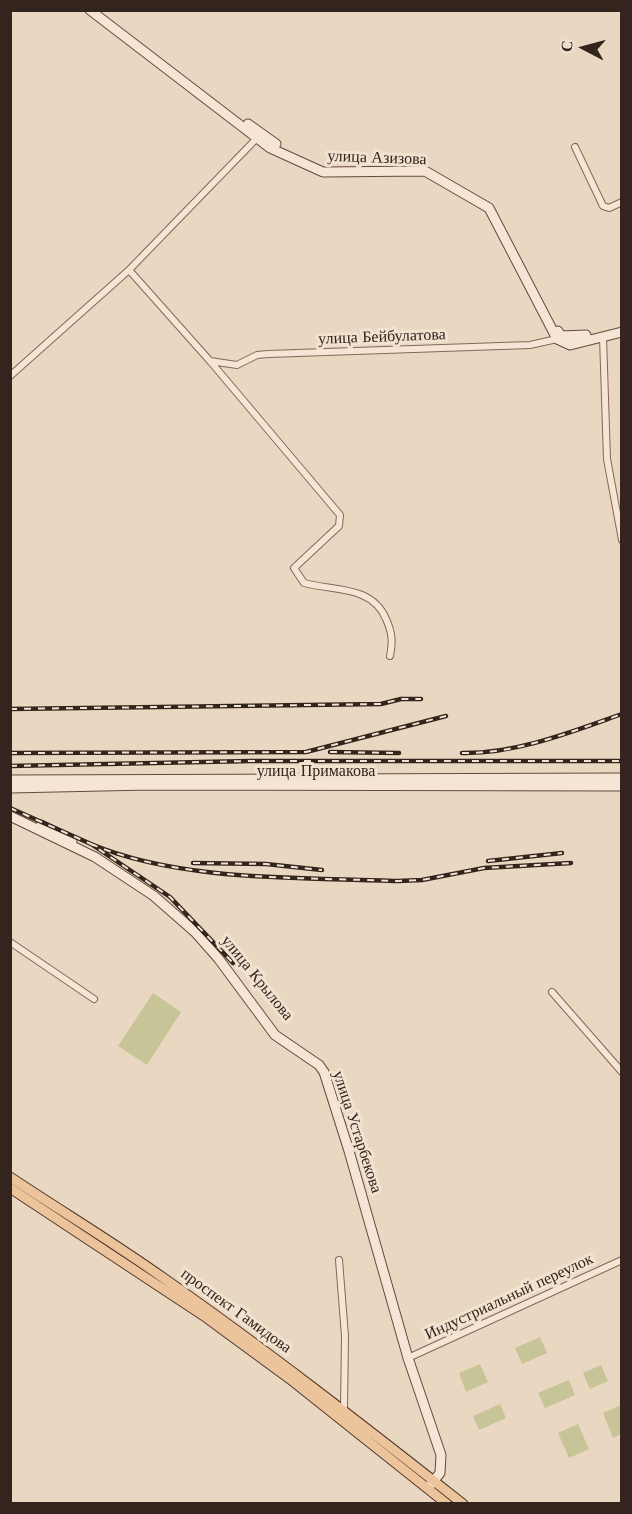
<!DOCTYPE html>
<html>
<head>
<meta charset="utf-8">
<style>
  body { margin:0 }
  #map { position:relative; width:632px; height:1514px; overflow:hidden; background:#ead7c1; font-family:"Libre Baskerville",serif }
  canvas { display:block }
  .frame { position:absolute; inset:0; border:12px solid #33241d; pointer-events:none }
  .north { position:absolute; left:554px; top:18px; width:60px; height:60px; -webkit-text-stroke:4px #f2e2d0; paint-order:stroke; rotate:276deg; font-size:16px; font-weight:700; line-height:24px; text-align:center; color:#33241d }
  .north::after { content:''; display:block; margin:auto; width:21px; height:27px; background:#33241d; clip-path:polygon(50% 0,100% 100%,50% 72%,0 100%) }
</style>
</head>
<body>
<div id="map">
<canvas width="632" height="1514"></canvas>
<div class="frame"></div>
<div class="north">С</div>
</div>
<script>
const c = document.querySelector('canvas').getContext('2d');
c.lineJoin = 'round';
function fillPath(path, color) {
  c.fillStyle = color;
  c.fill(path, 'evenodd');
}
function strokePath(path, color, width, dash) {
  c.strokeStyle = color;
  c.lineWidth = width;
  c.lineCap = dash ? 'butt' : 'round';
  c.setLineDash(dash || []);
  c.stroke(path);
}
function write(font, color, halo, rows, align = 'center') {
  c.font = font + ' "Libre Baskerville",serif';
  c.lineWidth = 6;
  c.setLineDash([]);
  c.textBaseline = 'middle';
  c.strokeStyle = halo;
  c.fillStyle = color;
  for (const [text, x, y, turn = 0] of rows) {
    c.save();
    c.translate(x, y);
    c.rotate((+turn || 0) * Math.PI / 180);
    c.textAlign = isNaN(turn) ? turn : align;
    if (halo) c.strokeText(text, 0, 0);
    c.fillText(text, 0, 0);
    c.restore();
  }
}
fillPath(new Path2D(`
  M153,993L181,1012L147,1065L118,1046Z
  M540,1337L547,1353L522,1364L515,1348Z
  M480,1364L488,1382L466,1392L459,1373Z
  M601,1365L608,1381L590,1389L583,1373Z
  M569,1380L575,1395L545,1408L538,1393Z
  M500,1404L506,1418L479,1430L473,1416Z
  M621,1405V1434L613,1438L603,1413Z
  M578,1424L589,1449L569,1458L558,1433Z`), '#c7c497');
const street = new Path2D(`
  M575,147L603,206L609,208L622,202
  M129,270L210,361L340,515L339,526L294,568L304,583C333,591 372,585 386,619C392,632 393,641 390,656
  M603,337L607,459L622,540
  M210,361L237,365L257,355L268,354L530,345L557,339
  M10,376L129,270L258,137
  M10,942L94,999
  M552,992L622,1072
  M339,1260L345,1336L344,1409
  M408,1358L622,1260`);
const secondary = new Path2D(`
  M90,10L270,148L323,172L425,171L489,208L557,339L570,345L622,332
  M248,124L276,144
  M558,331L561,336L586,335
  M10,780L622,778
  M10,788L149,785L622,786
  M10,816L95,857L154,896L195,932L218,958L275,1035L319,1065L324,1072L349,1151L408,1358L441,1455L440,1473L428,1488
  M41,825L72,841`);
const primary = new Path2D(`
  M10,1177C61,1211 113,1242 162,1277C265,1349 364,1426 463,1504
  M10,1188L207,1318L290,1379L447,1504`);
strokePath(street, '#82685a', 8);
strokePath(secondary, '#644a3e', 11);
strokePath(primary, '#50382e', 11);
strokePath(street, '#f6e5d4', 6);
strokePath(secondary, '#f6e5d4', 9);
strokePath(primary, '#ebc49b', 9);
const rail = new Path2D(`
  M10,709L381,704L401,699H421
  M330,752L399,753
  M10,753L306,752L446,716
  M462,753C516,754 571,732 622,714
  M10,766L251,761H622
  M10,808L91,844L170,897L233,963
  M91,844C181,882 301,877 398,881L422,880L484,868L571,863
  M488,861L562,853
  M193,863L266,864L322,870`);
strokePath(rail, '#33241d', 4.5);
strokePath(rail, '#f2e2d0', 2, [7]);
write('16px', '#33241d', '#f2e2d0', [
  ["улица Азизова",377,158,2],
  ["улица Бейбулатова",382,337,-2],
  ["улица Примакова",316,771],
  ["улица Крылова",257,978,51],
  ["улица Устарбекова",357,1132,72],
  ["Индустриальный переулок",509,1297,-25],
  ["проспект Гамидова",236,1311,36]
]);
</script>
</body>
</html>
